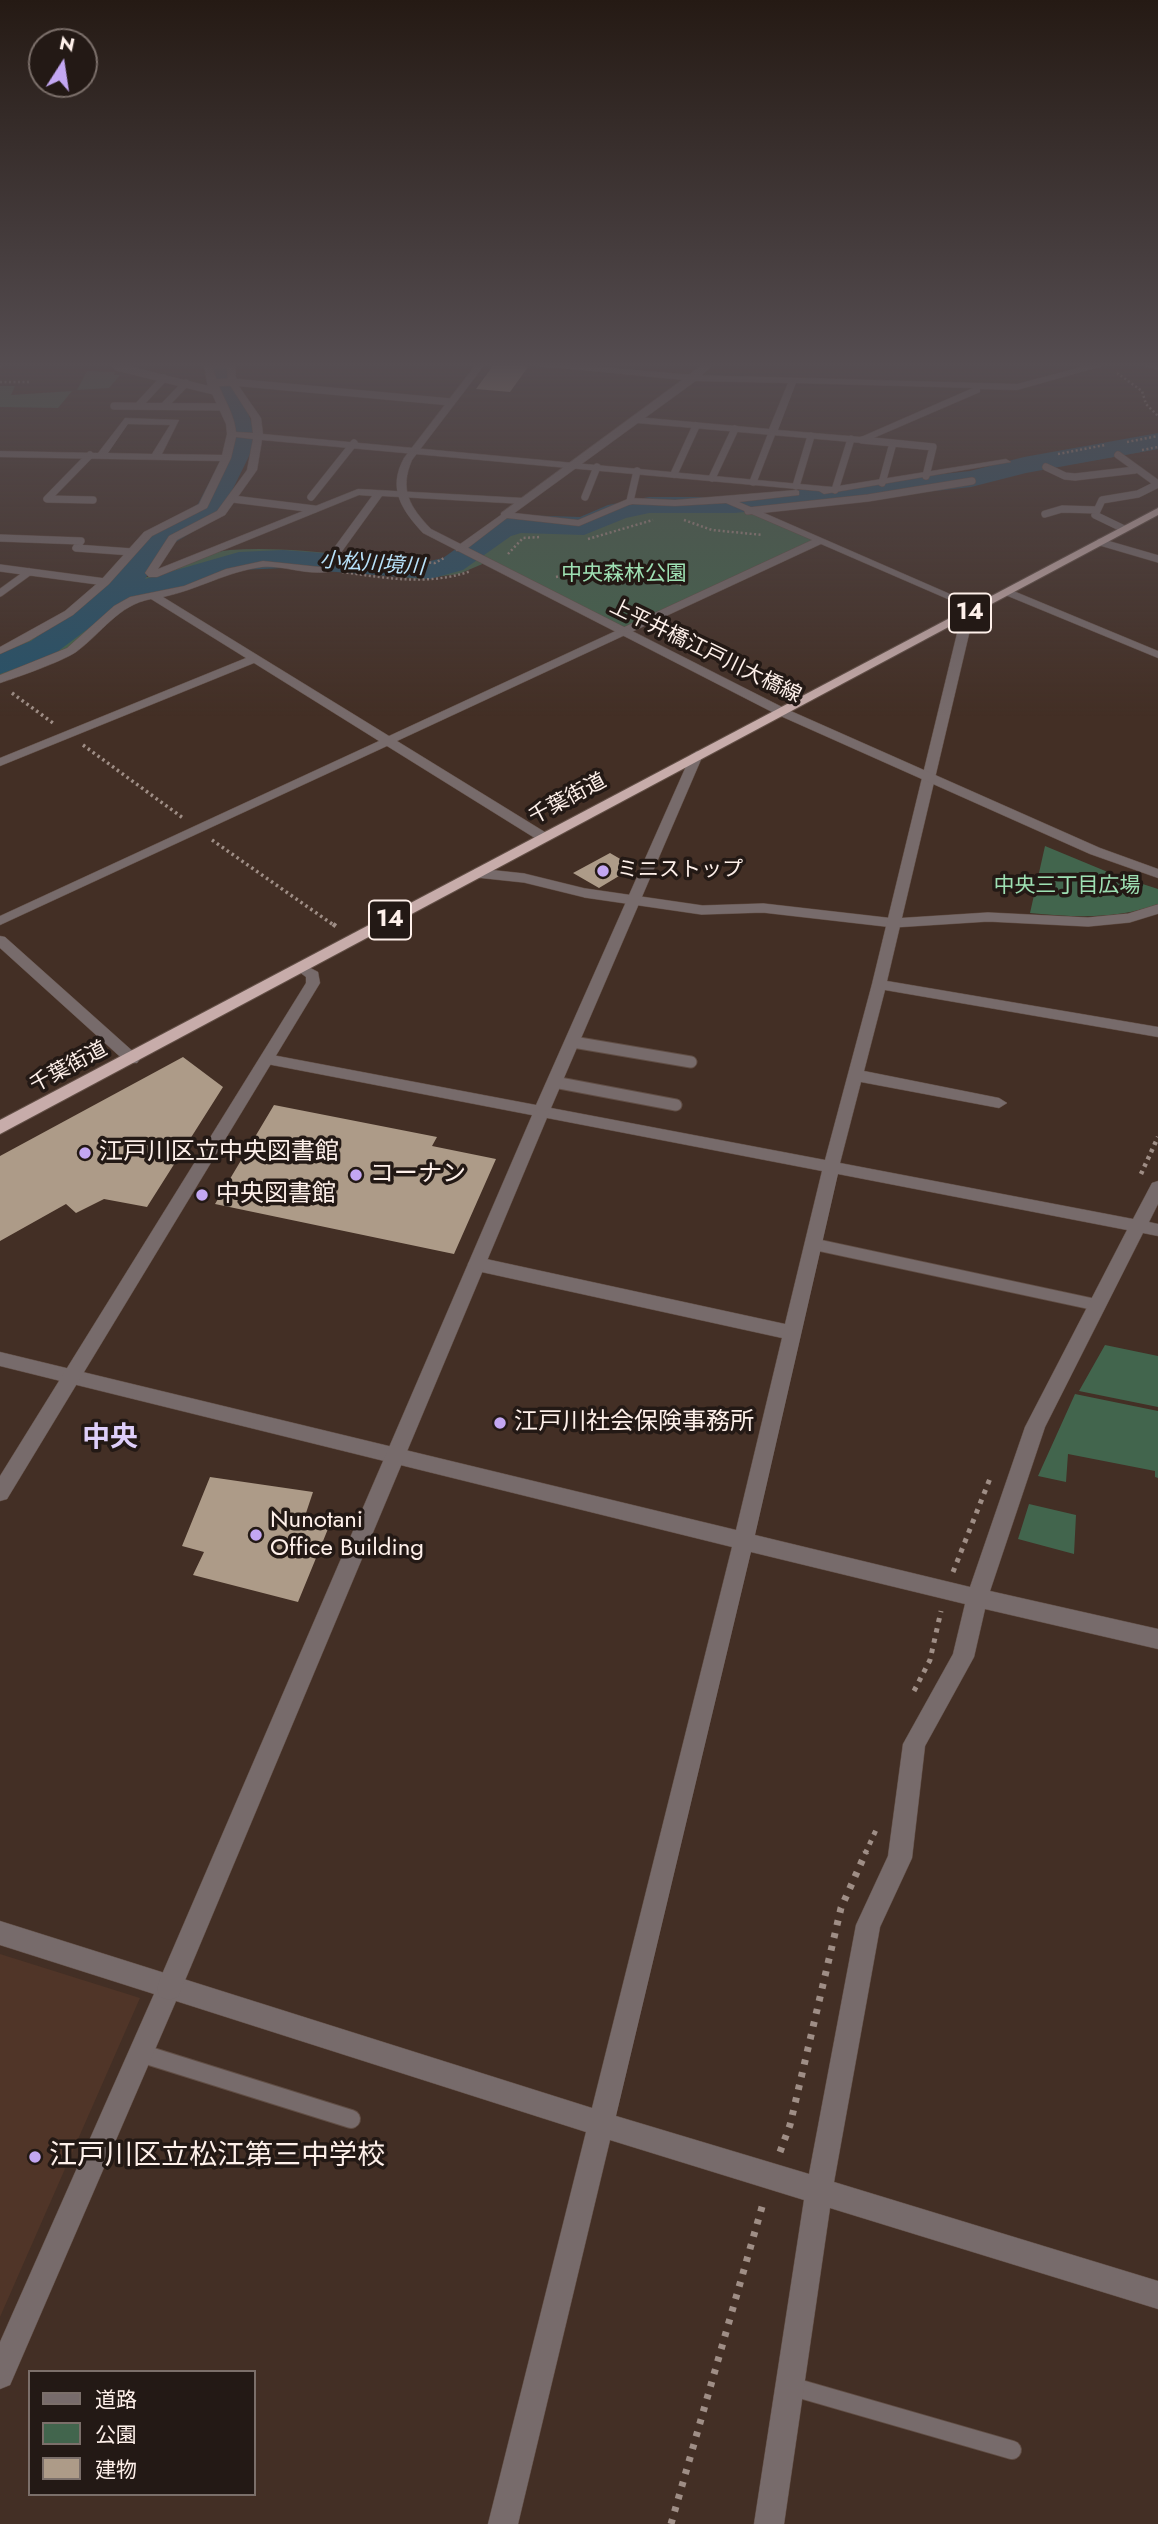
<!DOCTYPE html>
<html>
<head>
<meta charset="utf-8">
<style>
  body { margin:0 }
  #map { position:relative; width:1158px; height:2524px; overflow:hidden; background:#432f25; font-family:Jost,"Noto Sans JP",sans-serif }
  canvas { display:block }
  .legend { position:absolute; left:28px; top:2370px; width:228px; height:126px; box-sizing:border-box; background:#231915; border:2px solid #7b6f6a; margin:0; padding:9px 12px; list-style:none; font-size:21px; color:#fef0ea }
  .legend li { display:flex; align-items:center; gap:14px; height:35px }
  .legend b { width:35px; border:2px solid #7b6f6a }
  .north { position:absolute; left:28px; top:28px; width:70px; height:70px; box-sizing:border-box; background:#231915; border:2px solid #7b6f6a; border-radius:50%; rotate:12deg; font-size:19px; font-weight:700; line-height:28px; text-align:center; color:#fef0ea }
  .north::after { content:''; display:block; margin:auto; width:24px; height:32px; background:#c3a7f2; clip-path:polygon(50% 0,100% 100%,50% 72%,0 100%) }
</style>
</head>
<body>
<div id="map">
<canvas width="1158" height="2524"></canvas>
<ul class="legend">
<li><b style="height:9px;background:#776b6b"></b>道路</li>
<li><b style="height:19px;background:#42654d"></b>公園</li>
<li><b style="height:19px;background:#ad9b88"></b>建物</li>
</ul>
<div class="north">N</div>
</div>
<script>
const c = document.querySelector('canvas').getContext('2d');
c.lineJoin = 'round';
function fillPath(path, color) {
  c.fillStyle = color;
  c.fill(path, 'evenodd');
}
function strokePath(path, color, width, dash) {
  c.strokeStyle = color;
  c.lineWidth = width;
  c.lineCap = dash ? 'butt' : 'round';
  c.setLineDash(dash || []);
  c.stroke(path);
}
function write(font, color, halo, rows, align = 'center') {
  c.font = font + ' Jost,"Noto Sans JP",sans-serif';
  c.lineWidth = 7;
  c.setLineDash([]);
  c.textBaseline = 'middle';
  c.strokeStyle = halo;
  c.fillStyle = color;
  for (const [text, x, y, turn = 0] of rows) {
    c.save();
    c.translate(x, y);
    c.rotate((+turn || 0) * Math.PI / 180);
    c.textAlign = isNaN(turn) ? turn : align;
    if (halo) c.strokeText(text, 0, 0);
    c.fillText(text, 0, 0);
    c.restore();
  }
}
fillPath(new Path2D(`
  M0,1954L140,1998L0,2317Z`), '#503528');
fillPath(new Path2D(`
  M87,371L115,372L114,375H120L109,388L77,390Z
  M0,386H15L11,395L72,391L58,408L0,407Z
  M1158,436V449L874,499L750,509L732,501L967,473Z
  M726,501L813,540L624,629L487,562L459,574L419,579L271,562L225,569L184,585L157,590L119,602L68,649L0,676V654C68,625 106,591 152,534L164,543L143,577C175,578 199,552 230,550C294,545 370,559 435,566L459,554L507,516L580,524L631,502Z
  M1045,846L1115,875L1158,889V904C1116,920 1074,917 1030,913Z
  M1105,1345L1158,1356V1407L1079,1391Z
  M1075,1394L1158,1411V1478L1155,1477V1471L1068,1454L1066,1482L1038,1476Z
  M1029,1504L1076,1515L1074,1554L1018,1539Z`), '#42654d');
fillPath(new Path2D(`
  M208,363H232L257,440L220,515L166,548L145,579L239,552L283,550L430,561L443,558L491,524L518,515L580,517L608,505L649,497H735L970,471L1024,457L1158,433V449L1026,473L971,487L735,513H649L626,518L584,535L521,533L511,536L463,570L430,579L283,568L241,570L177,589L125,601L53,655L0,674V653L31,641L104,588L126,563L145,536L198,504L231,440Z`), '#265269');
fillPath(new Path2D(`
  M495,363H508L528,367L510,392L476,389Z
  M610,853L634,867L599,888L573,873Z
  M183,1057L223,1087L147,1207L104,1199L76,1213L66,1204L0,1241V1156Z
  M274,1105L437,1137L432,1146L496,1159L454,1254L215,1204Z
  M210,1477L313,1492L304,1519L330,1524L298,1602L193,1575L204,1552L182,1546Z`), '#ad9b88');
const serviceFar3 = new Path2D(`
  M114,363L117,367L214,391
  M211,383L232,382L451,402
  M114,406L222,407
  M138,406L164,378
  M164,406L186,383
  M862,440L893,443L882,483
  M893,443L933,447L926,476
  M90,455L47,499L93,500
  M1118,455L1158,484
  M1046,467L1065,476L1075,477L1135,470
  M674,474L696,426
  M712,478L735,429
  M753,482L772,433
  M796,486L811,436
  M835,490L851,439
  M311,497L354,443
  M585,497L597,467
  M233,499L314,509
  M630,501L637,471
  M748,511L868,498L972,481
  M1045,514L1062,509L1097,510
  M1124,529L1095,515L1102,500L1138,494L1158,484
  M0,538L81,541L76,548L132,552
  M1100,542L1158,559
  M0,568L105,582
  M0,593L29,572`);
const serviceFar2 = new Path2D(`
  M477,873L524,878L585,893L702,910L763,908L894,923L988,917L1088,922L1129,918L1158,909`);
const serviceFar1 = new Path2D(`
  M573,1042L691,1062
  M554,1082L676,1105
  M813,1244L1097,1305`);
const service = new Path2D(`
  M140,2053L351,2119
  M790,2386L1012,2450`);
const minor = new Path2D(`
  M0,363H6L0,367Z
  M204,363H212C216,389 234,409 236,432L253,433L251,418L228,382L227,363H235L236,382L261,418L263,434L832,487L1006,459L1011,462L824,494L819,491L262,440L257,470L225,515L177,540L158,569L358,489L523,498L528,501L523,504L382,496L327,572C305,575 283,565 262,567C228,571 197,590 163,597L389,736L812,540L726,503L675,506L631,504L579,526L507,518L464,551H456V547L505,512L578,520L630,498L675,500L796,490L799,491V495L739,502L982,608L973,610L821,544L397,741L548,834V840H538L387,746L0,925V916L379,741L254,663L0,766V758L246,658L151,599C118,605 102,633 76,652C61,662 18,677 0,683V675L67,648L114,606L130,597L184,586L226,569L263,561L320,567L372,496L359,495L157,577H149L145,573L169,536L217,511L247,470L253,439L236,437L231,458L207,508L152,536L109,584L73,615L29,641L0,654V647L65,611L101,580L144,532L199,504L220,461L0,457V451L98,453L125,418L179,420L162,454L222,455L227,434L226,424L207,383ZM128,424L170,425L152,454L108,453Z
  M510,363H550L694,375L1017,384L1097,363H1113L1017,390L980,389V392L862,443L637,423L632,420L637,417L769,429L788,383L694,381ZM796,383L973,388L861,437L778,430Z
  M1003,590H1011L1158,651V658L1003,594Z
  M968,610L974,613L887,981L1158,1027V1037L885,990L864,1071L999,1098L1007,1103L999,1108L861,1082L840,1163L1133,1219L1152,1183L1158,1181V1204L1149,1222L1158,1224V1236L1143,1233L1045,1427L990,1591L1158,1629V1649L985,1609L974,1657L925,1746L912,1858L880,1927L834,2182L1158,2281V2309L830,2208L784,2524H754L804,2200L610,2140L518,2524H488L586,2132L176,2001L10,2385L0,2389V2342L154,1994L0,1945V1921L592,2108L732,1547L0,1366V1352L736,1530L782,1338L477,1271L471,1269L468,1264L471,1259L477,1257L785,1324L822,1171L267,1064L259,1059L267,1054L536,1105L691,755L697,751L703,755L551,1108L825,1160L872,984L962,613ZM838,1174L1127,1230L1025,1427L970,1587L755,1535ZM751,1552L965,1604L953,1654L903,1744L888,1856L856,1925L809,2174L616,2116Z`);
const tertiary = new Path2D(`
  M477,363H486L412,460C399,490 410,507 431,529L784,708L1100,848L1158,869V878L1090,854L776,714L423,533C402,510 387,489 404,458Z
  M705,363H715L697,380L509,517H501V513Z
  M1142,363L1158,364V370L1143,365Z
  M0,936L5,937L137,1055L140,1059L137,1063H127L0,948Z
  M301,963L318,972L320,983L7,1499L0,1501V1476L306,983V977L294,968Z
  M541,1107L549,1113L178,1997L169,2000L160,1997L157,1988L160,1979L533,1113Z`);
const trunk = new Path2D(`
  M1158,508V515L0,1134V1120Z`);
strokePath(serviceFar3, '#614e45', 8);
strokePath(serviceFar2, '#614e45', 10);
strokePath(serviceFar1, '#614e45', 13);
strokePath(service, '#614e45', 20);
strokePath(minor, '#614e45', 1);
strokePath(tertiary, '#614e45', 1);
strokePath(trunk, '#614e45', 2);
strokePath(new Path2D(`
  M1117,373L1142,391L1146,404L1158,416
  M0,382H30
  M1127,442L1158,436
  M1142,450L1158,447
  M1058,454L1105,445
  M684,520L712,530L763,535
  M588,539L653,520
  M508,554L523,538L541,537
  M353,556L435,563L444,558
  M342,572C386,578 428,586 471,571
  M556,577C598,567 641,571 681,585`), '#9f8e86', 2.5, [2, 2.5]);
strokePath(new Path2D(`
  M12,693L53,723
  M83,745L183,818
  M212,840L335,926`), '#9f8e86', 3.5, [2.5, 3.5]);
strokePath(new Path2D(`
  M333,924L337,927
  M1141,1174L1158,1137`), '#9f8e86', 4.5, [3.5, 4.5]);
strokePath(new Path2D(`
  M953,1572L991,1476
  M914,1691L930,1660L941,1611
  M865,1854L876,1830`), '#9f8e86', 5, [4.5, 6]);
strokePath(new Path2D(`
  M780,2152L790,2125L841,1908L866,1852
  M671,2524L764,2200`), '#9f8e86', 7, [5, 8]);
strokePath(serviceFar3, '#776b6b', 7);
strokePath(serviceFar2, '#776b6b', 9);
strokePath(serviceFar1, '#776b6b', 11);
strokePath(service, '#776b6b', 18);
fillPath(minor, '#776b6b');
fillPath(tertiary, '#776b6b');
fillPath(trunk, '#c7acaa');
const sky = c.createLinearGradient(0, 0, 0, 717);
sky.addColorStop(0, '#251a14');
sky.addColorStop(0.51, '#554d51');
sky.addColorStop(1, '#554d5100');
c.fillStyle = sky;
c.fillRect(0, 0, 1158, 717);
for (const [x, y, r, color] of [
  [603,871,7,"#c3a7f2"],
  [85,1153,7,"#c3a7f2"],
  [356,1175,7,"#c3a7f2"],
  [202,1195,7,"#c3a7f2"],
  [500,1423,7,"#c3a7f2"],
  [256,1535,7,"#c3a7f2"],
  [35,2157,7,"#c3a7f2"]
]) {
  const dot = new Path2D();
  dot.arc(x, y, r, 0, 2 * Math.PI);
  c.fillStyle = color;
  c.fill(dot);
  strokePath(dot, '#231915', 2.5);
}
write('italic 21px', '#b8e2fa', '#231915', [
  ["小松川境川",372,565,4]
]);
write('21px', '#9ee0b3', '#231915', [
  ["中央森林公園",624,575],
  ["中央三丁目広場",1067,887]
]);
write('21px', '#fef0ea', '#231915', [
  ["上平井橋江戸川大橋線",705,652,26],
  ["千葉街道",568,800,-28],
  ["千葉街道",69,1068,-28]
]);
write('21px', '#fef0ea', '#231915', [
  ["ミニストップ",617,871]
], 'left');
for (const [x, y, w] of [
  [970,613,42],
  [390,920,42]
]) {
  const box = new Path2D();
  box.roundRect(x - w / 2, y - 19.5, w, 39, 5);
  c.fillStyle = '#231915';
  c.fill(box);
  strokePath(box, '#fef0ea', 2);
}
write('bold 23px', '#fef0ea', null, [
  ["14",970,613],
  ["14",390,920]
]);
write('24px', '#fef0ea', '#231915', [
  ["江戸川区立中央図書館",99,1153],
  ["コーナン",370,1175],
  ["中央図書館",216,1195],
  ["江戸川社会保険事務所",514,1423],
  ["Nunotani",270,1521],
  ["Office Building",270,1549]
], 'left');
write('bold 28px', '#decffa', '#231915', [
  ["中央",110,1439]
]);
write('28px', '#fef0ea', '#231915', [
  ["江戸川区立松江第三中学校",49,2157]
], 'left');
</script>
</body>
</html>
